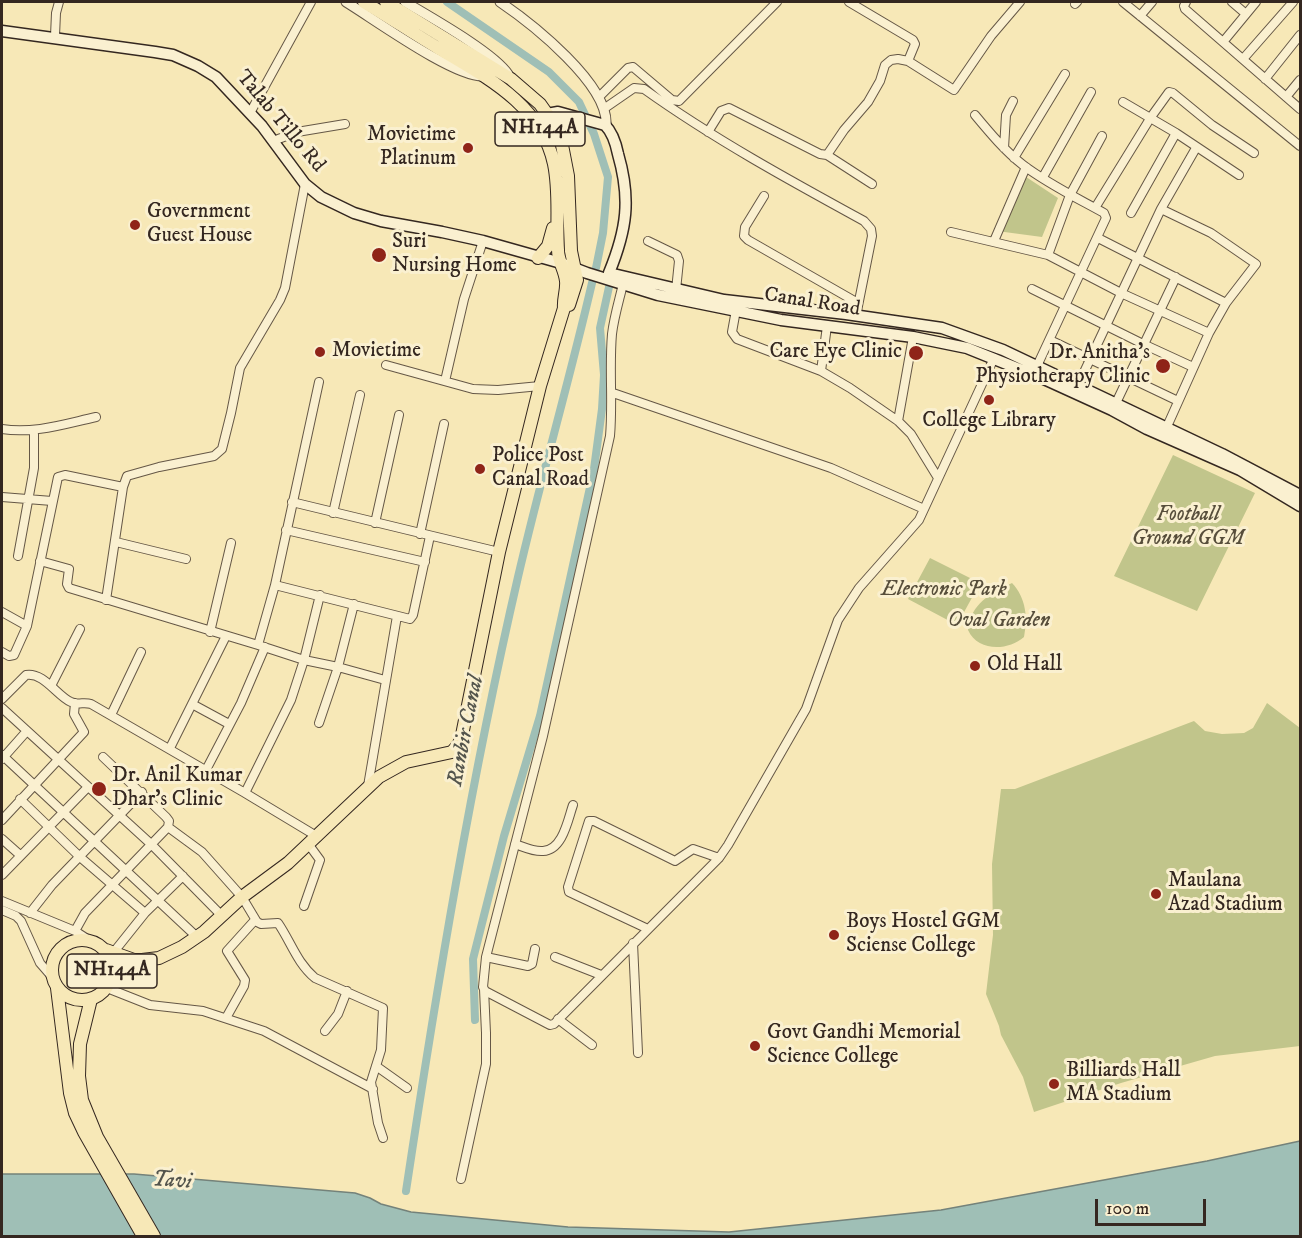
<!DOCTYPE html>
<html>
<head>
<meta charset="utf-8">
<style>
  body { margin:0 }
  #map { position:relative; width:1302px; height:1238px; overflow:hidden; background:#f7e8b7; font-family:"IM FELL DW Pica",serif }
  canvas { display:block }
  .frame { position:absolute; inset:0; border:3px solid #342720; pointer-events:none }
  .scale { position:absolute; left:1095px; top:1199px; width:111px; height:27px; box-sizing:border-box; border:3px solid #342720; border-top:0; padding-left:8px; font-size:18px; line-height:21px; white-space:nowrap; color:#342720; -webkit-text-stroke:4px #faf0d0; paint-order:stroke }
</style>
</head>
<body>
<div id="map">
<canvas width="1302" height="1238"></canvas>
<div class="frame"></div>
<div class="scale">100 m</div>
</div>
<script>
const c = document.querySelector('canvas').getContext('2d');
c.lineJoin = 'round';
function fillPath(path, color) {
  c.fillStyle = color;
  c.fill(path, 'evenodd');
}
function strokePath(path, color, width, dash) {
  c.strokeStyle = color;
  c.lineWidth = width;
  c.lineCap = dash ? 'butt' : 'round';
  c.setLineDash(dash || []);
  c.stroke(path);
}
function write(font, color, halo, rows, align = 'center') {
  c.font = font + ' "IM FELL DW Pica",serif';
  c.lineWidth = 6;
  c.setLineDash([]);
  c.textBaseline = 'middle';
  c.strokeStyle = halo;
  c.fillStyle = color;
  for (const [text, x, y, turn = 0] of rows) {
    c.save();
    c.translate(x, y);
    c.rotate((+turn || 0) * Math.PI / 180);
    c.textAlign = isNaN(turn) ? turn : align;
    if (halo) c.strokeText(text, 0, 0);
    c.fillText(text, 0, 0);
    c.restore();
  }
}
fillPath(new Path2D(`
  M1020,173L1058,198L1042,237L997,231Z
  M1173,455L1255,493L1197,611L1114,576Z
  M930,558L980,583L957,625L908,599Z
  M1012,583C1026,598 1028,617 1024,637C1008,651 978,652 968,630C971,603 990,594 1012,583Z
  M1267,703L1300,728V1046L1215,1056L1121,1083L1034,1112L1023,1077L1001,1035L999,1026L986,994L993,935L992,864L1001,789H1015L1194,721L1205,731L1222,734L1244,733L1253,728Z`), '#c1c58b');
const water = new Path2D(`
  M1300,1141V1236H2V1174H134L355,1193L370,1198L381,1204L411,1212L568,1227L729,1232L941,1210L1207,1161Z`);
fillPath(water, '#9fbfb6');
strokePath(water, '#74827a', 1.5);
strokePath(new Path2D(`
  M447,2L549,72L579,102L594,134L608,177L603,233L596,268
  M475,1020L473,959L504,836L540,716L594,469L602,409L604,375L600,328L609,287
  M406,1191C437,985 471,780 518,577C541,478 569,382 592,283`), '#9fbfb6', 8);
const minor = new Path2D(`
  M849,2L913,40L915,44L908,61
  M1123,2L1300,146
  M1186,2L1184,6L1185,9L1300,109
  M1232,2L1246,14
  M1075,4L1077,2
  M1140,16L1152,2
  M55,36L56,13L59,2
  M1223,42L1256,2
  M1243,59L1293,2
  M1265,79L1300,35
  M599,97L628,68L633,67L672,100L679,101L777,2
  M1286,97L1300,80
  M1123,102L1176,133L1239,175
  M605,108L634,88L644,89C714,139 789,180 864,221L871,229L872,236L856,316
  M250,113L311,2
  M975,115C990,133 1005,151 1023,165C1048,184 1077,198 1104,213L1106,218L1037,366
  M708,132L721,111L729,108L820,154L827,155L844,130L868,102L880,81L885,65L891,60L898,59L908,61L954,90L991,36L1020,2
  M273,141L297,132L345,124
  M1004,148L1006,115L1013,101
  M827,155L872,184
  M1014,158L1065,74
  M1043,177L1091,92
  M764,196L745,227L744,236L748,240L858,303
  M1095,208L1151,117L1169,92L1173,93L1212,125L1254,153
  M1161,209L1211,233L1256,264L1226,303L1209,333L1165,431
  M1131,213L1176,133
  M951,232L1048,255L1121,293L1209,333
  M1098,238L1226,303
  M648,241L677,255L679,261L676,290
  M994,241L1026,167
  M1048,255L1070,195L1102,136
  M623,284C619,301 614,317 612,334C609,368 613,402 610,436L543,736L486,957L483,987L485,991L550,1025L554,1024L719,858L728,845L806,709L838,620L859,588L919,520L994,358
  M1032,289L1143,344L1193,367
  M736,310L732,332L737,339L821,371L850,388L898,421L911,434L938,478
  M1050,340L1178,401
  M386,365L473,389L498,390L540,386
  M821,371L827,326
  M445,381L464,299L483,241
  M1078,385L1161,209L1196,148
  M613,393L831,468L924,509
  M1116,403L1176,277
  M898,421L913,337
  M2,429C34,434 64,424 96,417
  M2,497L52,501
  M292,502L499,552
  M333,513L360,395
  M375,523L399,415
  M286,530L425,562
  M420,534L444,424
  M116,542L186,559
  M18,556L34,468V430
  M40,561L69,569L67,584L69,588L258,645
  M275,585L410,619L413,615L430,536
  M320,595L304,660L338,667L385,680
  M106,600L123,487L127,476L159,467L214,456L222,449L231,413L240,368L280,300L285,288L305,184
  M2,612L27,626
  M210,632L231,543
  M2,652L9,656L14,655L27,626L58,477L65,475L123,487
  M51,686L80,629
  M2,699L26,675C44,672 57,696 71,702C77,705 85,702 91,704L245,793
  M192,704L229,724
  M2,708L152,845L222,916
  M111,715L141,652
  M319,723L338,667L354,604
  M170,748L226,636
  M2,755L197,937
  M103,757L166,817L169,821L168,827
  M2,759L26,732
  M206,770L241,703L265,647
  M368,786L397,616
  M20,799L80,857L145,913
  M2,820L84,732L74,714L75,703
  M318,837L245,793L291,700L304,660L258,645L275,585L319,382
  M2,839L20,855
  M515,844C524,847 534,852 543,851C563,850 568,819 573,805
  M2,875L87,788
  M2,901L75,931L89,940
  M304,906L320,860L309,845
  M2,910L16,916L21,921L40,963L53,978
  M30,913L52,885L142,792
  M648,929L569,892L568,887L589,821H594L675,861L693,849L719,858
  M75,931L85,913L168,827L202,852L242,897L257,922L261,924L278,923C291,942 297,963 315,978L383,1008L381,1050L371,1082L378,1123L383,1138
  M633,943L638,1053
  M113,953L145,913L183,876
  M486,957L528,966L532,964L535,949
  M555,957L601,975
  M107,988L150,1005L203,1011L264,1031L373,1089
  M226,1018L244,986L245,980L227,951L255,920
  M558,1019L592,1045
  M325,1031L338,1014L347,991
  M376,1066L407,1088
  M461,1179L486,1064V1033L484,989`);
const tertiary = new Path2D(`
  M346,2C374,19 455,78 484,76
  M405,2C430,17 493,52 508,74
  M500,2C531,23 610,85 606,126`);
const secondary = new Path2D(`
  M2,31L155,52L173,55L198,66L216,77L262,126L305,184L321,197L354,213L381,221L442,232L483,241L561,263L587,273L658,295L781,320L913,337L967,348L1044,379L1112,410L1147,429L1240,470L1300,506
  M547,114L558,112L605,125C612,132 616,144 618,154C631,199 627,229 609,273L724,300L846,314L942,328L1003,350L1222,454L1300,495`);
const trunk = new Path2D(`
  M386,2L511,79L540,104L552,121L562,145L568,176L571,251L577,280L569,305
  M538,258L548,246L553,228
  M52 970a30 30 0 1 1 60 0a30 30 0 1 1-60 0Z
  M106,950L134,960H142L159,958L182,947L204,932L242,897L288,863L379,777L406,762L452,752L459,744L462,735L499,552L540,386L564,308C563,299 567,290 566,281C565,270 558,261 558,250C556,221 560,193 554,164C541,104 486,77 438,48C413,33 389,17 364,2
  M57,988L70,1093L75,1113L84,1132L143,1236
  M91,999L80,1044L79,1076L82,1100L97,1137L154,1236`);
strokePath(minor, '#655746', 10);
strokePath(tertiary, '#655746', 11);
strokePath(secondary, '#342720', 13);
strokePath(trunk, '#342720', 14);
strokePath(minor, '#faf0d0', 8);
strokePath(tertiary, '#faf0d0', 9);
strokePath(secondary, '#faf0d0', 10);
strokePath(trunk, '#f7e8b7', 12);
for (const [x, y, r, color] of [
  [468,148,6,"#8f2418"],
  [135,225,6,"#8f2418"],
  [379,255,8,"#8f2418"],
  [320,352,6,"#8f2418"],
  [916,353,8,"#8f2418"],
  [1163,366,8,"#8f2418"],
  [989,400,6,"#8f2418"],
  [480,469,6,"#8f2418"],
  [975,666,6,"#8f2418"],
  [99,789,8,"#8f2418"],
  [1156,894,6,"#8f2418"],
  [834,935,6,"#8f2418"],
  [755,1046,6,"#8f2418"],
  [1054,1084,6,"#8f2418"]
]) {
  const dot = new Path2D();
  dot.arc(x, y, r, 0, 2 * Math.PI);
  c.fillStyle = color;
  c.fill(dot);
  strokePath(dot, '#faf0d0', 2);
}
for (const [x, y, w] of [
  [540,129,90],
  [112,971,90]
]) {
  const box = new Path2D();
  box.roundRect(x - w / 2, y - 17, w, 34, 4.5);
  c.fillStyle = '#faf0d0';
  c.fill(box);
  strokePath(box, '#342720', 1.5);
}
write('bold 20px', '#342720', null, [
  ["NH144A",540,129],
  ["NH144A",112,971]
]);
write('21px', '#342720', '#faf0d0', [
  ["Talab Tillo Rd",280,122,50],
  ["Canal Road",812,303,9]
]);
write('21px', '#342720', '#faf0d0', [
  ["Movietime",456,136,"right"],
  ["Platinum",456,160,"right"],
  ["Government",147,213],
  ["Guest House",147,237],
  ["Suri",392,243],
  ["Nursing Home",392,267],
  ["Movietime",332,352],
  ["Care Eye Clinic",902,353,"right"],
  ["Dr. Anitha's",1150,354,"right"],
  ["Physiotherapy Clinic",1150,378,"right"],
  ["College Library",989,422,"center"],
  ["Police Post",492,457],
  ["Canal Road",492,481],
  ["Old Hall",987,666],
  ["Dr. Anil Kumar",112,777],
  ["Dhar's Clinic",112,801],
  ["Maulana",1168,882],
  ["Azad Stadium",1168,906],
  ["Boys Hostel GGM",846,923],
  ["Sciense College",846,947],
  ["Govt Gandhi Memorial",767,1034],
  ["Science College",767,1058],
  ["Billiards Hall",1066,1072],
  ["MA Stadium",1066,1096]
], 'left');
write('italic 21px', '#574e3b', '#faf0d0', [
  ["Football",1188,516],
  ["Ground GGM",1188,540],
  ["Electronic Park",944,591],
  ["Oval Garden",999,622]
]);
write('italic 22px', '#54554d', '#faf0d0', [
  ["Ranbir Canal",467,731,-79],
  ["Tavi",172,1182,4]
]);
</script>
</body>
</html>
